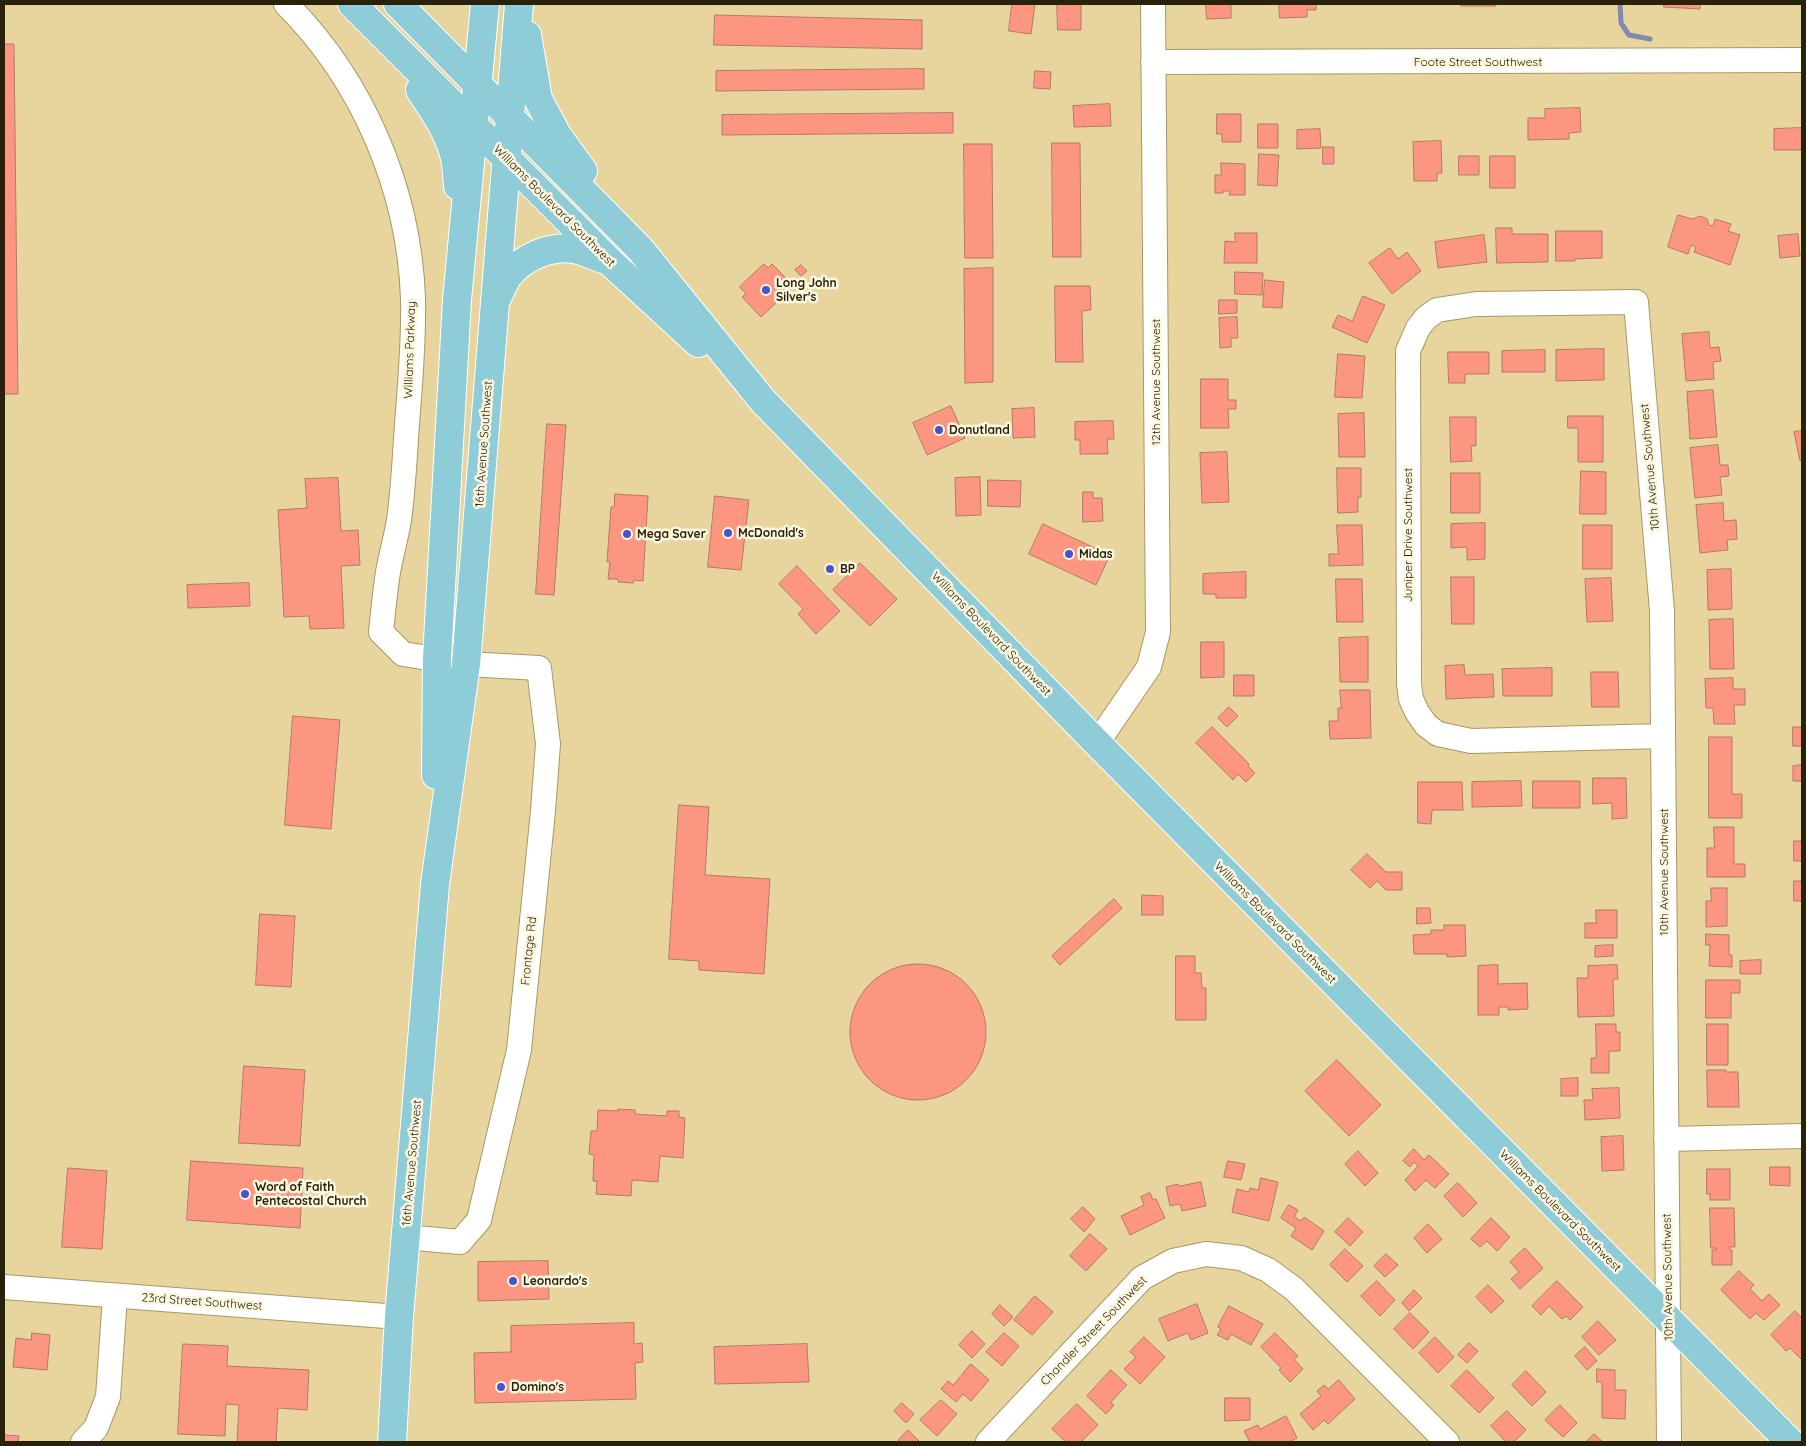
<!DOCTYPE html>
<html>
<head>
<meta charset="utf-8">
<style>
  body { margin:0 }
  #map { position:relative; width:1806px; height:1446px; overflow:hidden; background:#e7d59d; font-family:Quicksand,sans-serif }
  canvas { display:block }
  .frame { position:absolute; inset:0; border:5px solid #28220b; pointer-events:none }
</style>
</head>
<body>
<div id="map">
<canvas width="1806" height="1446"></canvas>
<div class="frame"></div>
</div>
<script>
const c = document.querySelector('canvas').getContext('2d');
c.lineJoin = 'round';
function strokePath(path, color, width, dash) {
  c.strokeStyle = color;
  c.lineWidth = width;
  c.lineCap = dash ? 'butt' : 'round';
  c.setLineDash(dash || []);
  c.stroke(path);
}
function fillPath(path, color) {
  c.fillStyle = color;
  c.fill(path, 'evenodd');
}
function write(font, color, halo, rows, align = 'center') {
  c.font = font + ' Quicksand,sans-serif';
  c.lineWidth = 5;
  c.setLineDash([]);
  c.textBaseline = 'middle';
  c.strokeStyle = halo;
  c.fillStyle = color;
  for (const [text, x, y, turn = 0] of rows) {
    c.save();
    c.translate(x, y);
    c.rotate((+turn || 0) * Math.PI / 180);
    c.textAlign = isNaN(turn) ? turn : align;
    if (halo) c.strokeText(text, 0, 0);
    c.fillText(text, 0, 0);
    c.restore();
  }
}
strokePath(new Path2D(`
  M1620,4L1621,23L1629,35L1650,39`), '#808ab2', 5);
const building = new Path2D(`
  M1012,4H1035L1031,34L1009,31Z
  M1057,4H1081V30H1058Z
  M1206,4H1231V18L1207,19Z
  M1279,4H1316V10H1307V17L1280,18Z
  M1461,4H1496V6H1461Z
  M1664,4H1700V9L1664,7Z
  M715,15L922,20V49L714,45Z
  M4,44H14L18,394H4Z
  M924,69V89L716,91V71Z
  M1035,71L1051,72L1050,89L1034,88Z
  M1110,104L1111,126L1074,127L1073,106Z
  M1580,108L1581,132L1569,133V139L1528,140V118H1545V109Z
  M953,113V133L722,135V115Z
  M1217,114H1241V142H1222V134H1217Z
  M1258,124H1278V148H1258Z
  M1802,128V150H1774V129Z
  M1320,129L1321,148L1297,149V130Z
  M1441,141L1442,173H1437V181H1414L1413,142Z
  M1052,143H1080L1081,257H1053Z
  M964,144H992L993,258H965Z
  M1323,147H1334V164H1323Z
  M1259,154L1279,155L1277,186L1258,185Z
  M1459,156H1479V175H1459Z
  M1490,156H1515V188H1490Z
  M1221,163L1245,164V195H1229L1230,191H1223V193H1215V175H1221Z
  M1678,215L1692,219L1701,216L1707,219L1709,225L1713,226L1715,219L1731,224L1728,231L1740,235L1730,265L1694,252L1696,247L1691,245L1688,254L1668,247Z
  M1496,228H1512V234H1548V262L1497,263Z
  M1556,231H1602V258L1575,259V261H1556Z
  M1235,233H1257V263H1224L1225,241L1235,242Z
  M1798,234L1800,256L1780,258L1778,236Z
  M1484,235L1487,262L1438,268L1435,242Z
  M1390,248L1398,259L1407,252L1421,271L1392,294L1369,263Z
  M764,264L768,268L772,264L794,286L761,317L742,297L746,294L740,287Z
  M801,265L807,271L801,276L795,270Z
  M993,268V382L965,383L964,269Z
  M1235,272L1263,273L1262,295L1235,294Z
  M1265,280L1284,282L1282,308L1263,307Z
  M1055,286H1090L1091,310L1082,311L1083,362H1056Z
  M1363,296L1385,305L1367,343L1332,327L1338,315L1352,321Z
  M1219,300H1237V313L1219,314Z
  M1237,317L1238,338H1231V347L1220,348L1219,318Z
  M1709,332L1710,348L1719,347L1721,361L1713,362L1714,379L1686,381L1682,334Z
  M1604,349V380L1556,381V350Z
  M1545,350V372H1502V351Z
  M1448,352H1489V374H1465V383H1449Z
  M1338,354L1365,356L1362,398L1335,397Z
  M1201,379H1228V400H1236V409H1228L1229,428H1201Z
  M1713,390L1717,437L1690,439L1687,392Z
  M951,406L965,438L927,455L913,423Z
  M1034,408L1035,437L1013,438L1012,409Z
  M1364,413L1365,457H1339L1338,414Z
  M1568,416H1603V462H1578V428H1568Z
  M1450,417H1476V446H1471L1472,461L1451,462Z
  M1113,421L1114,439H1107L1108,454H1080V440H1075V422Z
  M547,424L566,425L554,595L536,594Z
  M1802,431V460L1800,461L1794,432Z
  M1718,445L1720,465H1728L1729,476L1720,477L1722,495L1695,498L1690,448Z
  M1227,452L1229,502L1202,503L1200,453Z
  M1337,468H1361V497H1358V512L1338,513Z
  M1581,471L1606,472V514H1580Z
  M1451,473H1480V513H1451Z
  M980,477L981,515L956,516L955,478Z
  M338,478L341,531L358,530L360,565L341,566L344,628L310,629L309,616L284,617L278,510L307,508L305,479Z
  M988,480L1021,481L1020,507L988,506Z
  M1083,492H1093V498H1102L1103,521L1083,522Z
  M615,494L648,496L643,581L634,580L633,583L618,582V579H608L610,562H607L611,507H614Z
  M715,496L749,500L741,570L708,567Z
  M1723,503L1724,521L1736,520L1737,539L1727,540L1728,550L1700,553L1696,505Z
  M1485,523V559L1467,560V547L1451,548V524Z
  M1043,524L1110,555L1096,585L1029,554Z
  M1337,525H1362L1363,565L1329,566V554H1338Z
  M1583,525H1612V569H1583Z
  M860,563L897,599L870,626L833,590Z
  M797,566L840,611L816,634L798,614L803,609L779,584Z
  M1731,569L1732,609L1708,610L1707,570Z
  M1246,572V598H1216V594H1203V574Z
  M1451,577H1474V624H1452Z
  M1611,578L1613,621L1587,622L1585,579Z
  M1336,579H1362L1363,622H1337Z
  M249,583L250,606L188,608L187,585Z
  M1733,619L1734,669H1710L1709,620Z
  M1368,637V682H1340L1339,638Z
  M1201,642H1224V677L1201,678Z
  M1464,665L1465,675L1493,674L1494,697L1446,699L1445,666Z
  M1552,668V696H1503L1502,669Z
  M1591,672H1618L1619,707H1592Z
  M1234,675H1254V696H1234Z
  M1733,678V689H1745V705H1734L1735,724H1714L1713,708H1706L1705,679Z
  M1340,690H1370L1371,738L1330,739L1329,721H1338V708H1341Z
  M1229,707L1238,716L1227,727L1218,718Z
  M293,716L340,720L331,829L285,825Z
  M1212,727L1249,764L1248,766L1255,773L1246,782L1238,774L1233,780L1196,743Z
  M1793,727H1802V746H1793Z
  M1709,737H1732V794H1742V818H1709Z
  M1802,765V781H1793V766Z
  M1593,778H1626L1627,818L1612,819V803L1593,804Z
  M1521,781L1522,806L1472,807V782Z
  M1533,781H1580V808H1533Z
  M1418,782H1462L1463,810H1432L1431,824L1418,823Z
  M679,805L709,807L705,875L770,879L764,974L699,970V961L669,959Z
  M1714,827H1734V864H1745V877H1707V848H1714Z
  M1794,841H1802V861H1794Z
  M1367,854L1386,872H1402V890H1386L1377,881L1370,888L1351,870Z
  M1794,881H1802V901H1794Z
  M1711,888H1727V926L1706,927V901H1711Z
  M1142,895L1163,896V915H1142Z
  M1114,899L1122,908L1060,965L1052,956Z
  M1417,908H1430L1431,923L1417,924Z
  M1596,910H1617V938H1585V923H1596Z
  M260,914L295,916L291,987L256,985Z
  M1444,925H1465L1466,956L1447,957V954H1414L1413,935L1431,934V930H1444Z
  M1706,934L1729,935V955H1732V967L1709,966L1710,945H1706Z
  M1613,945V956L1595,957V946Z
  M1176,956H1195V973H1201L1202,988H1206V1020H1176Z
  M1761,960V974H1740V961Z
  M850 1032a68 68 0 1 1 136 0a68 68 0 1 1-136 0Z
  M1498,965V984L1527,983L1528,1009L1508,1010V1007H1499V1015H1478V966Z
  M1617,965L1618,979H1613L1614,1016L1578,1017L1577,978H1588V966Z
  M1706,980H1740V993H1731V1018H1706Z
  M1596,1024H1616V1032H1620V1051H1609V1073H1591V1058H1596Z
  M1707,1024H1728V1065H1707Z
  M1337,1060L1381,1105L1349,1136L1305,1091Z
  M244,1066L305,1070L300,1146L239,1143Z
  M1707,1070H1726V1072H1738L1739,1107H1708Z
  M1578,1078V1096H1561V1079Z
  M1619,1088L1620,1118L1585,1120L1584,1100H1593L1592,1089Z
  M618,1109L635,1110V1114L667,1116V1111H679V1117L685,1118L683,1158L660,1156L658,1182L632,1180L631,1196L596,1194L597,1181H593L594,1155L589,1154L591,1131H597L598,1110L618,1111Z
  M1623,1136L1624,1170L1602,1171L1601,1137Z
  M1414,1149L1424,1160L1429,1155L1449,1174L1435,1188L1426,1180L1415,1191L1405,1180L1418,1166L1414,1162L1410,1167L1403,1161Z
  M1358,1151L1378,1173L1365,1186L1345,1164Z
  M191,1161L303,1168L300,1228L187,1220Z
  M1228,1161L1245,1164L1241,1180L1224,1177Z
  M1770,1167H1790V1186L1770,1185Z
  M68,1168L107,1171L102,1249L62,1247Z
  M1707,1169H1730V1200H1710V1194H1707Z
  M1261,1178L1278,1182L1269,1221L1232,1212L1237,1189L1249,1192L1250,1188L1258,1190Z
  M1201,1182L1206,1206L1182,1211L1180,1204L1170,1206L1166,1187L1178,1184L1179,1186Z
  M1458,1183L1477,1203L1463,1217L1444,1196Z
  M1150,1193L1153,1200L1156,1199L1165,1218L1130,1235L1121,1216L1144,1205L1141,1197Z
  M1289,1205L1298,1210L1294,1217L1301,1221L1304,1217L1324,1231L1312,1250L1291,1236L1296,1228L1281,1218Z
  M1083,1207L1095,1219L1084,1232L1071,1219Z
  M1710,1208H1734L1735,1247H1729L1730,1250H1732V1265H1712V1250H1716V1248H1711Z
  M1348,1218L1363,1232L1350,1246L1335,1232Z
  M1491,1218L1510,1237L1497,1251L1487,1241L1480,1247L1471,1239Z
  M1428,1224L1442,1239L1427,1253L1414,1238Z
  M1090,1234L1107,1249L1086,1271L1070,1256Z
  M1525,1248L1543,1268L1520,1289L1511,1279L1519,1272L1510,1262Z
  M1345,1249L1363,1266L1347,1282L1330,1265Z
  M1386,1254L1398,1265L1385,1277L1374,1266Z
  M548,1261L549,1299L478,1301V1262Z
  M1739,1271L1754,1285L1750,1289L1762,1301L1769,1294L1780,1305L1764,1320L1756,1313L1750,1319L1721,1290Z
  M1377,1281L1395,1300L1380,1316L1361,1296Z
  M1557,1281L1583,1307L1570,1320L1566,1316L1562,1319L1549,1306L1541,1315L1532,1306Z
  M1488,1285L1504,1301L1491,1313L1476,1297Z
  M1414,1290L1422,1298L1409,1311L1402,1303Z
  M1035,1296L1053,1312L1032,1335L1014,1320Z
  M1197,1304L1208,1333L1191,1340L1188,1333L1168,1341L1159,1319Z
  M1000,1305L1013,1317L1004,1326L992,1314Z
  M1229,1306L1263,1324L1251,1345L1231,1334L1228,1340L1217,1335L1221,1329L1218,1327Z
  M1795,1311L1802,1318V1360L1790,1348L1786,1351L1771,1335Z
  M1410,1313L1429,1332L1413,1349L1394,1329Z
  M1598,1321L1616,1340L1599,1355L1582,1337Z
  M634,1323V1344L642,1343L643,1362L635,1363L636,1399L475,1403L474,1353L511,1352V1326Z
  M972,1331L985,1344L972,1358L959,1345Z
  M32,1333L50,1335L47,1370L13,1367L16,1338L31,1340Z
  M1004,1333L1019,1346L1002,1366L986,1352Z
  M1275,1333L1298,1356L1294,1359L1303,1369L1290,1382L1279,1370L1281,1368L1261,1347Z
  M1144,1337L1165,1357L1140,1384L1124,1369L1136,1357L1130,1352Z
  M1435,1337L1454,1357L1438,1373L1419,1353Z
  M1469,1343L1478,1351L1467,1363L1458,1355Z
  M183,1344L228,1346L227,1366L309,1370L307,1410L278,1408L276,1442H237L239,1405L226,1404L225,1436L178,1434Z
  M807,1344L809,1382L715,1384L714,1347Z
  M1585,1347L1597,1361L1587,1370L1575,1356Z
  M971,1364L989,1380L971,1401L963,1394L956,1402L941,1389L948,1381L953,1385Z
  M1597,1369L1615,1370V1390H1626L1625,1419L1602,1418V1382H1597Z
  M1111,1370L1127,1385L1111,1402L1114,1405L1106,1414L1087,1396Z
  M1467,1370L1494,1398L1479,1413L1451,1386Z
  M1526,1371L1546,1392L1532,1406L1512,1385Z
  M1339,1380L1355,1399L1328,1424L1324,1420L1313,1430L1300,1414L1321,1396L1317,1391L1324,1385L1328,1389Z
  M1225,1398H1250V1420L1225,1421Z
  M941,1400L957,1414L937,1436L920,1420Z
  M902,1403L914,1414L906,1423L894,1411Z
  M1077,1404L1098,1425L1081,1442H1066L1052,1429Z
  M1560,1405L1577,1423L1563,1437L1545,1420Z
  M1507,1411L1526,1430L1514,1442H1506L1491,1426Z
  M1286,1416L1297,1438L1289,1442H1250L1244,1431L1258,1425L1260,1429Z
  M908,1430L920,1442H897Z
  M1594,1434L1603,1442H1586Z
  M4,1435L19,1436L18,1442H4Z`);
fillPath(building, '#fd9680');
strokePath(building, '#b3796c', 1);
const minor = new Path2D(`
  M286,4C363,81 409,189 413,298C414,336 411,374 408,411C405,447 404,485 399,520C396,538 391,555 388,572C385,592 383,612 381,632L403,654L466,664L539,668L548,744L543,811L519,1050L479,1220L460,1242L406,1237
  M1153,62L1802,60
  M1662,736L1471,741L1438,734L1426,725L1417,712L1411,699L1409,684L1408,351L1418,328L1426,318L1437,310L1476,304L1636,302L1662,611L1669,1442
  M1097,743L1149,667L1158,632L1153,4
  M1666,1139L1802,1136
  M4,1287L399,1317
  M83,1442L96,1428L108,1397L115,1296
  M988,1442L1142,1278L1173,1261L1206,1254L1241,1258L1268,1270L1294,1289L1447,1442`);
const major = new Path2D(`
  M352,4L610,262L698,343
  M398,4L640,249L763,401L1097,743L1790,1442
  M527,35L538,99L557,135L583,171
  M420,90C434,112 449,132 455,158C457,167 457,176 458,186
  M496,300C500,293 503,283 508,276C523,257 551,245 574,249C583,250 593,256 603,259
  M436,775L437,659L457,300L485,4
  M392,1442L399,1317L435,884L466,664L519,4`);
strokePath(minor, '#a99862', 26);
strokePath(major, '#fff', 30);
strokePath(minor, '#fff', 24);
strokePath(major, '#8eccd8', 28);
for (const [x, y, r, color] of [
  [766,290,5,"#4755ca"],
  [939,430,5,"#4755ca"],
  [728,533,5,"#4755ca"],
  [627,534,5,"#4755ca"],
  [1069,554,5,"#4755ca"],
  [830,569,5,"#4755ca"],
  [245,1194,5,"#4755ca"],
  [513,1281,5,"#4755ca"],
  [501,1387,5,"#4755ca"]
]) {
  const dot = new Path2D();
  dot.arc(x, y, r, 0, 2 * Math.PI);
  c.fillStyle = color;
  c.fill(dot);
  strokePath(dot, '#fdf7e0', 2);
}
write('12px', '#28220b', '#fdf7e0', [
  ["Foote Street Southwest",1478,62],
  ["Williams Boulevard Southwest",554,206,45],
  ["Williams Parkway",410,350,-88],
  ["12th Avenue Southwest",1156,382,-90],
  ["16th Avenue Southwest",484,444,-86],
  ["10th Avenue Southwest",1650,467,-95],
  ["Juniper Drive Southwest",1408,535,-90],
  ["Williams Boulevard Southwest",991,634,46],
  ["10th Avenue Southwest",1664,872,-90],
  ["Williams Boulevard Southwest",1275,923,45],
  ["Frontage Rd",529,951,-84],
  ["16th Avenue Southwest",412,1163,-85],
  ["Williams Boulevard Southwest",1560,1211,45],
  ["10th Avenue Southwest",1668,1277,-91],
  ["23rd Street Southwest",202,1302,4],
  ["Chandler Street Southwest",1094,1331,-46]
]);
write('bold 12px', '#28220b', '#fdf7e0', [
  ["Long John",776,283],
  ["Silver's",776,297],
  ["Donutland",949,430],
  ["McDonald's",738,533],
  ["Mega Saver",637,534],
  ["Midas",1079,554],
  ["BP",840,569],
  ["Word of Faith",255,1187],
  ["Pentecostal Church",255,1201],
  ["Leonardo's",523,1281],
  ["Domino's",511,1387]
], 'left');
</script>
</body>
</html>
